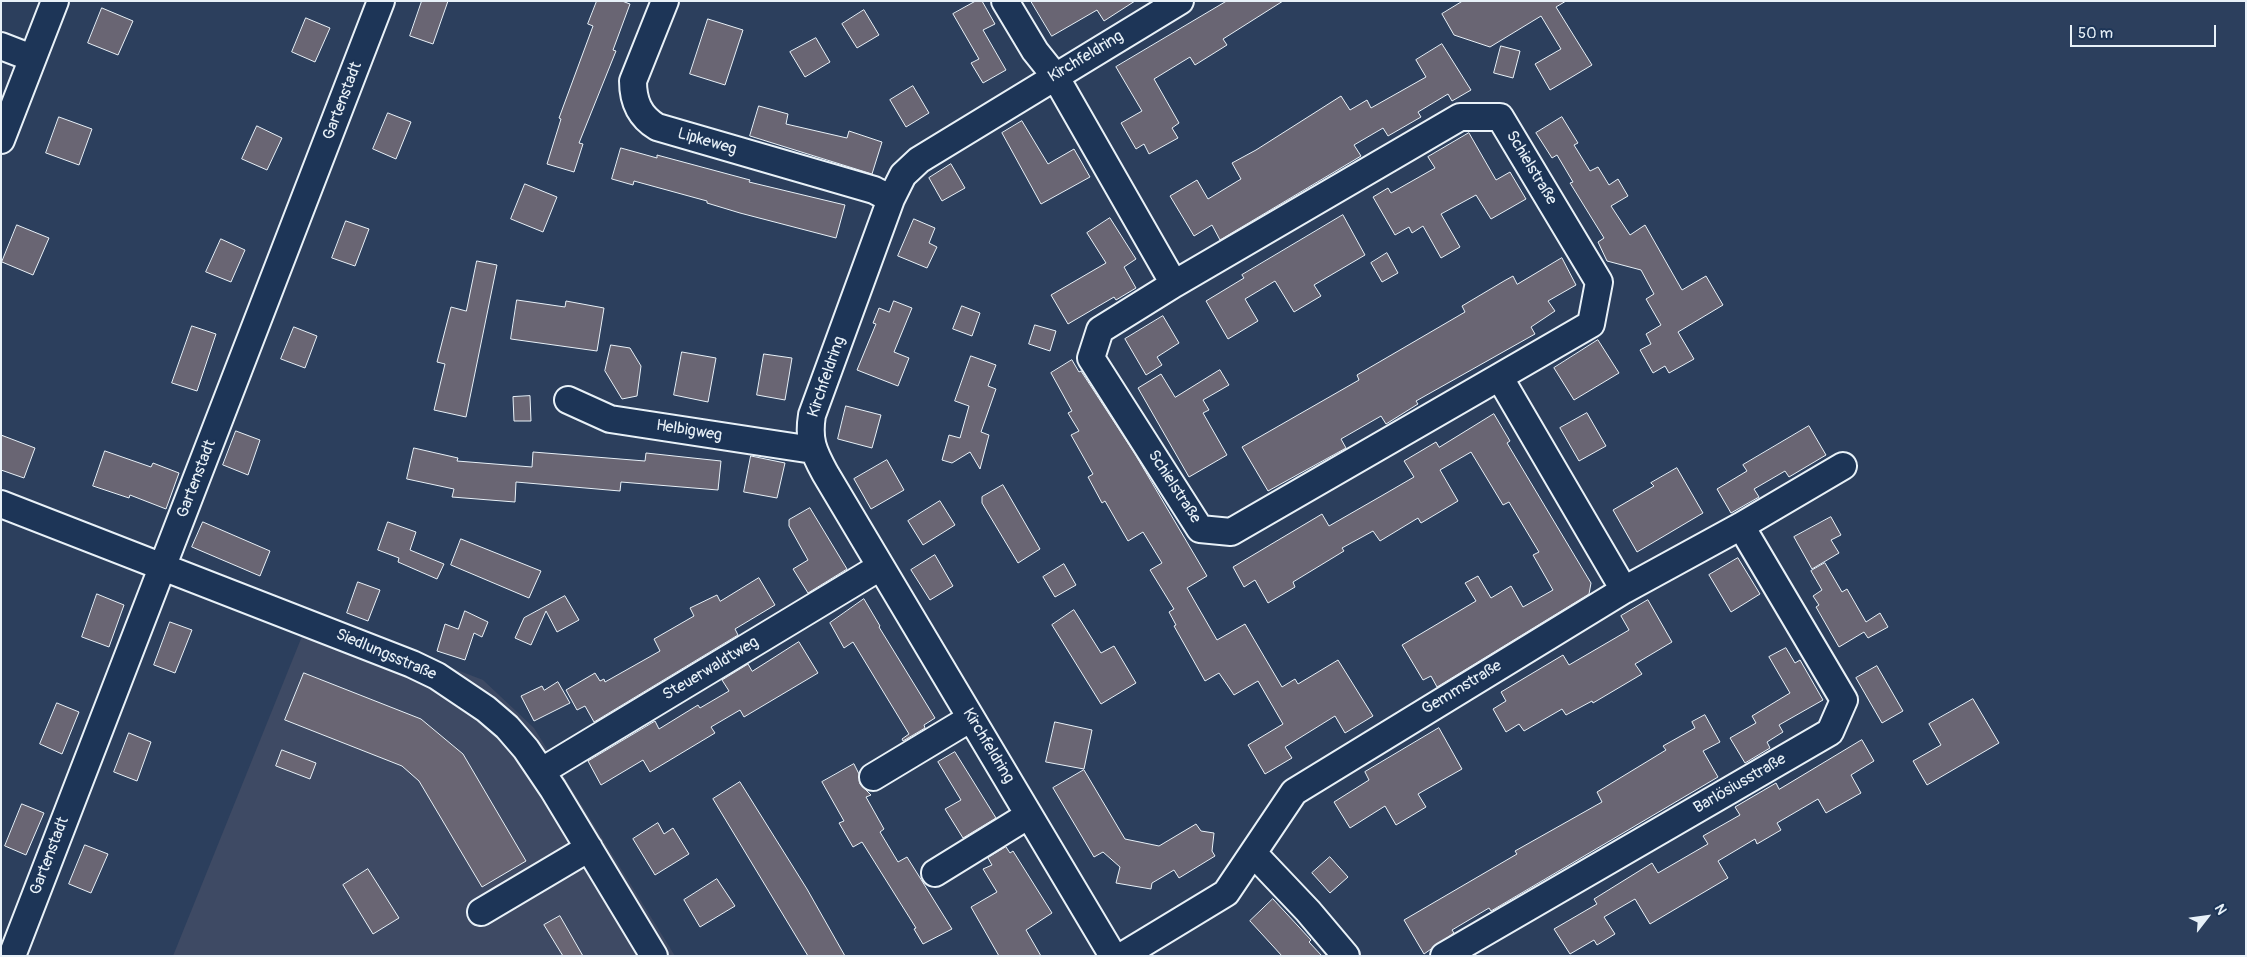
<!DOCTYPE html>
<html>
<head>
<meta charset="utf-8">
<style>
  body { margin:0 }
  #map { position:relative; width:2247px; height:957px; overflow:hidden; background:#2c3f5d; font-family:Pangolin,sans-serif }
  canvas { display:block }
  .frame { position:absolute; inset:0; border:2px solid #e8f1f8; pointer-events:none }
  .north { position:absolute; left:2182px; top:892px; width:50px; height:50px; -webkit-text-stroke:4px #1d3557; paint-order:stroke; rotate:60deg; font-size:14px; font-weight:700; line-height:20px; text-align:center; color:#e8f1f8 }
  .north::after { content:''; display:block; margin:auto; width:18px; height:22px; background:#e8f1f8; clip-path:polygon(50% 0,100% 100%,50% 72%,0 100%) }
  .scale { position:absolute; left:2070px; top:25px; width:146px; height:22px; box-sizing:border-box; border:2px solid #e8f1f8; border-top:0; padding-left:6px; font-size:15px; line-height:18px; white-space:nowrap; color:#e8f1f8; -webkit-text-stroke:4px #1d3557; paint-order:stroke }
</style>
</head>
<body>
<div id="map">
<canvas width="2247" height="957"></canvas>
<div class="frame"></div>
<div class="north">N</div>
<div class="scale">50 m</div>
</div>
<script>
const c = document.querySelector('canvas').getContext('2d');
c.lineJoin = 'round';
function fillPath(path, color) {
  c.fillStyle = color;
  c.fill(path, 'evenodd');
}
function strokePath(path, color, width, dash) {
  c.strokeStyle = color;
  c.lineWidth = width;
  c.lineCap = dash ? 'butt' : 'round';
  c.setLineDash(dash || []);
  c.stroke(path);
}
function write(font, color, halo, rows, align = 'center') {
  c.font = font + ' Pangolin,sans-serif';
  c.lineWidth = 4;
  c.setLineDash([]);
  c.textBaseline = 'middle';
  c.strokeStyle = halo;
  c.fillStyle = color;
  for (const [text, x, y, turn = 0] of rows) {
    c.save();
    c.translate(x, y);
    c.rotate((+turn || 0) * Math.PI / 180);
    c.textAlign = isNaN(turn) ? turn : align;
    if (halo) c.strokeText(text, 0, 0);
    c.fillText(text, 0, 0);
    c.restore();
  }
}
fillPath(new Path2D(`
  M311,614L483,680L534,728L675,956H173Z`), '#3e4a64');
const building = new Path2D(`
  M422,1H448L433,44L410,36Z
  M597,1H622L630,4L613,50L616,51L579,143L583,144L574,172L547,164L561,119L559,118L593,26L588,24Z
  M976,1H982L995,24L983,30L1006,70L983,83L971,63L979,59L953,14Z
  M1031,1H1135L1104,21L1097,10L1052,36Z
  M1227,1H1283L1223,39L1227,45L1195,65L1190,57L1154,79L1179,123L1172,128L1178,138L1149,154L1144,144L1136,149L1121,123L1142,111L1116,67Z
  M1463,1H1566L1556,7L1592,65L1550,90L1535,64L1561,49L1541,16L1490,47L1454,35L1442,14Z
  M102,8L133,21L118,55L88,43Z
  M864,10L879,35L857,48L842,24Z
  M306,18L330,28L315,62L292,52Z
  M708,19L743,30L725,85L690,74Z
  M816,38L830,62L805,77L790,52Z
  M1442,44L1471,90L1452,101L1448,94L1418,112L1421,117L1388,136L1383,128L1354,145L1361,156L1220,240L1212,225L1194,236L1170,196L1197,180L1208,199L1241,179L1232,163L1256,150L1341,96L1350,110L1367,100L1371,108L1426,77L1416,60Z
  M1501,46L1520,51L1513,78L1494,73Z
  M913,86L929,113L906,127L890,100Z
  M759,106L788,114L786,124L847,138L849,131L882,142L872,174L750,136Z
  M388,113L411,122L396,159L373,149Z
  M59,117L92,129L79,165L46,153Z
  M1562,117L1578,143L1574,145L1590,171L1598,167L1609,185L1618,179L1628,196L1611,206L1630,235L1645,225L1682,290L1706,276L1723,305L1678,332L1694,359L1669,373L1665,366L1653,373L1640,350L1651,344L1646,334L1661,325L1646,299L1654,294L1641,270L1607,261L1598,242L1604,238L1570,183L1573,182L1557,155L1552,158L1536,133Z
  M1022,121L1048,164L1074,149L1090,177L1041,204L1002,133Z
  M257,126L282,138L267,170L242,159Z
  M1469,133L1496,180L1510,172L1526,199L1491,219L1476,195L1441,214L1460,247L1441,258L1423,226L1412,233L1409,227L1395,235L1373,197L1388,188L1391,193L1435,168L1428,157Z
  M621,148L657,158V155L750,180L749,182L845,205L836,238L740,213L707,203V201L634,181L633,185L612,179Z
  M951,164L965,188L942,201L929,178Z
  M525,184L557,197L543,232L511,219Z
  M1343,215L1365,255L1314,285L1321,296L1294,312L1275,281L1245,299L1258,321L1228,339L1206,301L1244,278L1242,275Z
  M1110,218L1136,259L1124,267L1136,288L1116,300L1114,297L1068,324L1051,295L1106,263L1087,233Z
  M914,219L935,228L929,243L937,247L927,268L898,256Z
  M346,221L369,229L355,266L332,258Z
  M17,225L49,238L33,275L2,262Z
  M221,239L245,250L231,282L206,272Z
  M1387,253L1398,273L1382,282L1371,263Z
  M1562,258L1576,285L1548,301L1555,311L1531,327L1535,334L1416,401L1418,404L1386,424L1381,416L1341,439L1346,448L1268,491L1242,447L1359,380L1357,375L1465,312L1462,306L1504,281L1513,276L1517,284Z
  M477,261L497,265L466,417L434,410L445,364L437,362L451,307L466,311Z
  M517,300L565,307L566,301L604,308L597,351L511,339Z
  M894,301L912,308L894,352L909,358L898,386L857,370L876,324L873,323L879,308L889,312Z
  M962,306L980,313L972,336L953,329Z
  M1163,316L1179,343L1157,357L1162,365L1146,375L1125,339Z
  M1035,325L1056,331L1050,351L1029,344Z
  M192,326L216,334L197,391L172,383Z
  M294,327L317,336L305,368L281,359Z
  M1598,340L1619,373L1574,400L1554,368Z
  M611,345L630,348L641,366L637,396L622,399L605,371Z
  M682,352L716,358L708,402L674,395Z
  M764,354L792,358L785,400L757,395Z
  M971,356L996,365L988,386L996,389L981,432L989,435L980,469L970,452L952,463L942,460L949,435L960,438L969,406L955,401Z
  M1072,360L1079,372L1081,371L1135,454L1207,576L1187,588L1217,640L1245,624L1282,687L1295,679L1298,684L1338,660L1373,716L1345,733L1335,716L1285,747L1292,758L1265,774L1248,745L1283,724L1258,681L1234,695L1219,673L1205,681L1174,626L1176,625L1169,612L1174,609L1150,570L1162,563L1143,532L1128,541L1105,501L1102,503L1088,477L1093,474L1071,435L1079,431L1068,413L1072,411L1051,373Z
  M1220,370L1229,385L1203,400L1209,410L1203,413L1227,455L1189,477L1138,388L1161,374L1175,397Z
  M530,396L531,421H514L513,397Z
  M846,406L881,415L872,448L838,439Z
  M1587,413L1606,446L1579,461L1560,428Z
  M1494,414L1510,441L1507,443L1591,583L1589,594L1437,687L1431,676L1423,680L1402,645L1476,601L1465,583L1478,576L1491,598L1511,586L1523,607L1553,590L1533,555L1539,552L1509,502L1503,505L1471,452L1440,470L1458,501L1421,523L1418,518L1380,541L1373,531L1342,548L1344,551L1293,582L1295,587L1268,603L1255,580L1244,587L1233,567L1322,514L1329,526L1383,495L1414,477L1404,461L1436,442L1439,447Z
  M1809,426L1826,455L1789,477L1785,471L1754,489L1759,497L1731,513L1717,489L1747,471L1743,465Z
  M236,431L260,440L248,475L223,465Z
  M1,435L35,448L24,478L1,470Z
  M414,448L458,458L457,461L532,467L533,452L645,461L646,453L721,461L718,490L621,482L620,491L516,482L515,502L452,497L454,489L407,479Z
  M105,451L151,467L153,463L179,473L166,509L130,495L129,498L93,486Z
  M751,456L785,463L777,498L744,492Z
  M887,460L904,490L871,509L854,479Z
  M1677,468L1703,513L1637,552L1613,510L1654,486L1651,483Z
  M1003,485L1040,549L1018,563L982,503V497Z
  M940,501L955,525L923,545L908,521Z
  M810,508L847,569L808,593L793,569L808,560L789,526V520Z
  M1831,517L1841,535L1831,540L1839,553L1812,569L1794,537Z
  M203,522L270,551L260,576L192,547Z
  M388,522L416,532L410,550L444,564L437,579L398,562L399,558L378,550Z
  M461,539L541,571L529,598L451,565Z
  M935,555L953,586L930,600L911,570Z
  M1738,558L1760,594L1731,612L1709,575Z
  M1825,563L1842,592L1847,589L1866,622L1880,613L1888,627L1868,638L1864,632L1839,647L1816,607L1819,605L1813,596L1822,590L1811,571Z
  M1064,564L1076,585L1055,597L1043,577Z
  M759,578L775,605L735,629L738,635L594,722L585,706L577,710L566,690L595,673L600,681L604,679L605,682L660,651L654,639L694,616L690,608L717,595L720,601Z
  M358,582L380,590L368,621L347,613Z
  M97,594L124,605L109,647L82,637Z
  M565,596L579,620L557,632L546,611L531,645L515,638L524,618Z
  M864,599L880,626L879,627L935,718L924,725L925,728L903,741L902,739L909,734L853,642L844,648L830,623Z
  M1648,600L1672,642L1635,664L1642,674L1593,703L1592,701L1566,715L1562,709L1524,731L1519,724L1506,732L1493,709L1506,701L1501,692L1563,655L1569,665L1629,630L1621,616Z
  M1074,610L1101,653L1114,646L1136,683L1101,704L1052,625Z
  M465,611L488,622L482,637L474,633L465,660L437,651L445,624L458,629Z
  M170,622L192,630L175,673L154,665Z
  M799,642L818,673L744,717L740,710L711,727L715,733L650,772L643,760L601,785L588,761L655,721L659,729L698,705L700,708L729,691L722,680L748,664L752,671Z
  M1786,648L1795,663L1800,660L1823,700L1779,725L1783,732L1767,742L1770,748L1745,763L1730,738L1756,723L1752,716L1790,693L1769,657Z
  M1877,666L1903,711L1882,723L1856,678Z
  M304,673L421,719L463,754L526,861L482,887L419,781L402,766L285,720Z
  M558,682L570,703L534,721L521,696L542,686L544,690Z
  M1973,699L1999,743L1927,785L1913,761L1941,745L1929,724Z
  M57,703L79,712L62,754L40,744Z
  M1705,715L1720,742L1703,751L1718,777L1491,911L1489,908L1452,930L1454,933L1424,954L1404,920L1517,854L1515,851L1602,802L1597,792L1666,750L1663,746L1695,728L1692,722Z
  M1055,722L1092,730L1084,769L1046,762Z
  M1439,728L1462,769L1418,794L1426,807L1396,825L1385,806L1350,828L1334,802L1369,780L1365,772Z
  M129,733L151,742L137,781L114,772Z
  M1862,740L1874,761L1851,775L1861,793L1826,813L1818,799L1777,823L1781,830L1757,844L1755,839L1718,861L1728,878L1650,924L1635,899L1604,917L1615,934L1597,945L1594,940L1570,954L1554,929L1597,904L1594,899L1652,863L1658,873L1708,844L1703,836L1740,815L1735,807L1776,783L1779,789Z
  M282,750L316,763L310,779L276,766Z
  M955,752L996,818L963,838L945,809L961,800L938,762Z
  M854,764L859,774L860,784L871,795L866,797L884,829L880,832L898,862L907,857L952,929L923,944L914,929L916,928L862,842L853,847L839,823L844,821L822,782Z
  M1084,770L1125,839L1159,846L1196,824L1201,831L1214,833L1212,851L1215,856L1179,878L1174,870L1152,883L1151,889L1116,883L1120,867L1103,852L1094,857L1053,788Z
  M740,782L807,889L845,956H808L713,799Z
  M22,804L44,813L26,855L5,846Z
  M658,823L664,834L673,828L689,854L655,875L633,839Z
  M85,845L108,854L91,893L69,884Z
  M1006,847L1010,853L1013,851L1052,913L1026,930L1041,956H999L971,907L997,892L983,869L992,865L988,858Z
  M1330,857L1348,877L1330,893L1312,873Z
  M368,869L399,918L373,934L343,885Z
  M717,879L735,906L700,927L684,900Z
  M1273,899L1311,940L1309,942L1322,956H1282L1250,921Z
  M560,916L583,956H563L544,925Z`);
fillPath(building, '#696573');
strokePath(building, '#e8f1f8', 1);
const minor = new Path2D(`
  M665,1L633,81C633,101 639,116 657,127L874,190L891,199
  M1005,1L1035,51L1055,76L1174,284L1460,117H1500L1599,282L1591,324L1231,532L1200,529L1091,358L1100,330L1174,284
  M1,46L32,58
  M1,140L55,1
  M1500,378L1624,590
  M568,400L610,419L813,450
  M1,504L412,664L437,676L486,709L507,727L526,749L553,789L654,956
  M542,771L880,567
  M873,777L971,718
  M1253,853L1308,911L1346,956
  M935,873L1029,815
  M481,912L589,848
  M12,956L381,1
  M1113,956L825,473C813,451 808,440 812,415L891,199L903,175L919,160L1180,1
  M1122,956L1226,893L1294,792L1624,590L1741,526L1843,466
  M1444,956L1830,732L1844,700L1741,526`);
strokePath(minor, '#e8f1f8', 30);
strokePath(minor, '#1d3557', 26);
write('16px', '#e8f1f8', '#1d3557', [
  ["Kirchfeldring",1086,57,-31],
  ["Gartenstadt",343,101,-69],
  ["Lipkeweg",707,142,16],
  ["Schielstraße",1531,168,59],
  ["Kirchfeldring",827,377,-71],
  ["Helbigweg",689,431,9],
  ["Gartenstadt",197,479,-69],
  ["Schielstraße",1174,487,57],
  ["Siedlungsstraße",386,655,23],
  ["Steuerwaldtweg",711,669,-31],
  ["Gemmstraße",1462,688,-31],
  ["Kirchfeldring",988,746,59],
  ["Barlösiusstraße",1740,784,-30],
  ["Gartenstadt",50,856,-69]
]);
</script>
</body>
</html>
